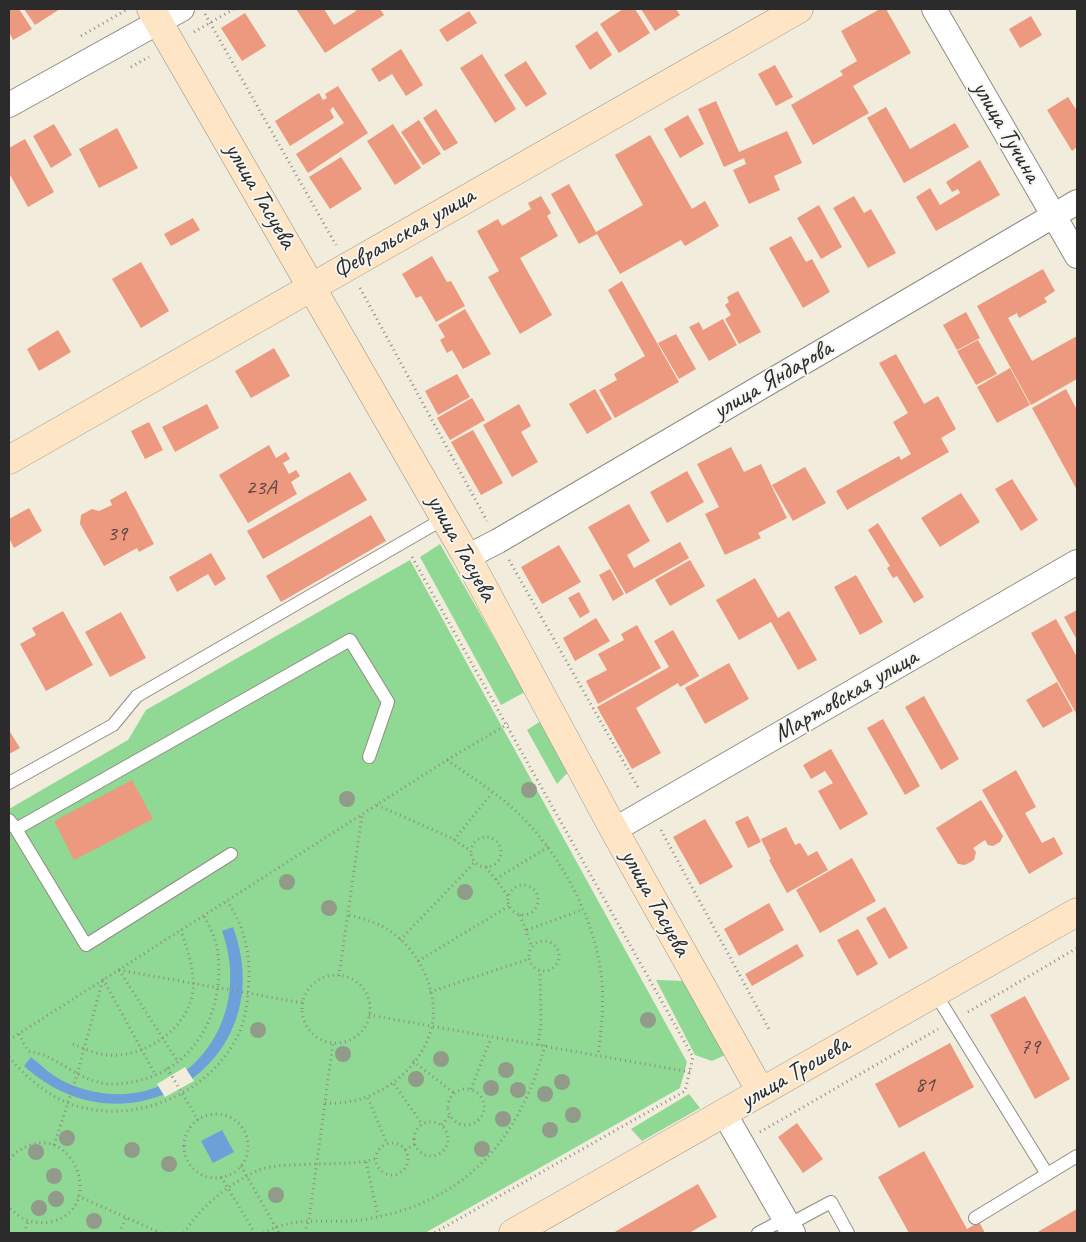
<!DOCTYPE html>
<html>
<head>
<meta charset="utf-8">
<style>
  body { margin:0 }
  #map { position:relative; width:1086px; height:1242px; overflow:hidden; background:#f1ecdb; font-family:Caveat,sans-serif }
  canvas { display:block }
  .frame { position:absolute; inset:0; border:10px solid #2b2b2b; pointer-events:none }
</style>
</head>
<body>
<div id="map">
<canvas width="1086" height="1242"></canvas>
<div class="frame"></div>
</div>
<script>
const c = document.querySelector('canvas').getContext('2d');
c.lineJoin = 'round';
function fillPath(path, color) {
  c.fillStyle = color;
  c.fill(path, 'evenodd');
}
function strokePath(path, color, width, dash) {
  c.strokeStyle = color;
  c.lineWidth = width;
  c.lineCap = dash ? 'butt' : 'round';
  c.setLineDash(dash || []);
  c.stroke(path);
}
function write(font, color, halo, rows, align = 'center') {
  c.font = font + ' Caveat,sans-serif';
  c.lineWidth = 4;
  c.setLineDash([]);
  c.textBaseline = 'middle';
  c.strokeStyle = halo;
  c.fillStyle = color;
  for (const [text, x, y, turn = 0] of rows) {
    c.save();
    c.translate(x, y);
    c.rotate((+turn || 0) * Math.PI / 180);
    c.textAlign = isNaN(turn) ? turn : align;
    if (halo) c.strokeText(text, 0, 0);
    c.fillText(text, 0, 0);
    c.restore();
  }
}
fillPath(new Path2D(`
  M440,544L525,692L501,705L420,557Z
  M410,560L687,1062L680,1088L425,1233H9V809L128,740L146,710Z
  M541,721L569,771L557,784L527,730Z
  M656,980L686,981L725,1055L712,1061L695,1055Z
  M689,1094L700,1108L642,1141L631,1129Z`), '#8fd995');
fillPath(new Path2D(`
  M233,927C283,1060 130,1162 24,1066L31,1057C42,1066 52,1076 65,1082C166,1129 259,1033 222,931Z
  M222,1130L234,1152L213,1163L201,1141Z`), '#6da0d8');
fillPath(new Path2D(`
  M185,1067L194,1081L165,1097L157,1084Z`), '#f1ecdb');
fillPath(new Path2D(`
  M9,9H19L32,29L13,40L9,32Z
  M24,9H60L35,25Z
  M296,9H324L334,25L356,11L355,9H380L384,15L325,53Z
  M623,9H635L650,33L619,53L600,24Z
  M641,9H676L680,15L655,31Z
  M880,9H886L911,53L853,86L869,113L813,145L791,105L843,75L840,71L857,61L841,31Z
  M469,11L477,23L447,42L439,30Z
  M245,13L266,46L242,61L221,28Z
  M1031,16L1042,35L1020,48L1009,29Z
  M597,31L612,55L590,70L575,46Z
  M401,49L423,85L406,96L392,74L379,82L371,69Z
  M482,54L516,109L495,123L460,68Z
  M526,61L547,94L526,107L504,75Z
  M775,65L793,97L776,106L758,74Z
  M338,86L368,133L308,173L296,154L344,123L333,107L330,110L334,118L290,146L275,121L319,93L323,100L327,98L325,94Z
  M1068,97L1077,111V147L1072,151L1047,110Z
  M716,101L739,152L787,131L802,163L774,176L780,190L749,204L733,170L746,164L744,158L724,167L698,109Z
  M886,107L910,149L955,123L969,147L904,183L867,118Z
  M436,109L458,143L444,151L423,118Z
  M688,115L704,144L680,158L664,129Z
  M419,120L441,154L423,165L401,132Z
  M54,124L72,155L51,168L33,136Z
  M393,124L421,168L395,185L367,141Z
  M117,128L138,168L99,188L79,149Z
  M650,135L692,209L705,201L719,226L685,246L681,240L620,274L597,234L579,244L551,194L569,184L596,232L643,205L615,155Z
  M25,139L54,192L28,207L9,173V148Z
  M341,157L362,189L330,209L309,177Z
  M980,160L1000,195L936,231L916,197L930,188L940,205L960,193L958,189L952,192L946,182Z
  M541,196L551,213L547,216L558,236L520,258L552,315L520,334L488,277L499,271L477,231L498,219L502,226L531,209L528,203Z
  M854,196L864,213L871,209L896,253L868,268L833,208Z
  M819,205L842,247L821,259L797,218Z
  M193,218L200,230L171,246L164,234Z
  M791,236L806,262L812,259L830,292L803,308L769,248Z
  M432,256L447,282L451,281L465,306L436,322L421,296L416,298L402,274Z
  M141,262L169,311L141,328L112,279Z
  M1043,269L1055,291L1044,298L1047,302L1019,318L1017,313L1008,318L1032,361L1077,336V379L1031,405L977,306Z
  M622,281L679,382L615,418L599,390L617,380L614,374L645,356L608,290Z
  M738,291L761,332L739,344L725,319L731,315L725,305L729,302L727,297Z
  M465,309L491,354L463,369L452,350L447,353L440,340L445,337L438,325Z
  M966,312L980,338L957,350L943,325Z
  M723,319L737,345L709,361L689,327L699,322L703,330Z
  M58,330L71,352L39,371L27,349Z
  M676,334L696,369L679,379L658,343Z
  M978,340L997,374L976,385L957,351Z
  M274,348L290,376L251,398L235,371Z
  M896,354L924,404L938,396L956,429L941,438L949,452L847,510L836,491L899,456L901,460L911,454L893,422L908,413L879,363Z
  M1010,368L1030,405L997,423L977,387Z
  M457,374L470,397L438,415L425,391Z
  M595,389L612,419L587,434L569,404Z
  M1066,389L1077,410V490L1032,408Z
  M472,398L485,420L450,440L437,418Z
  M207,404L219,428L175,452L162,427Z
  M519,404L531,426L521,432L538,462L512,477L483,425Z
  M149,422L163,450L145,459L131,431Z
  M473,430L503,483L481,495L451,442Z
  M269,445L276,458L286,452L290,459L283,463L289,474L296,470L300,476L291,482L297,494L248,523L219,475Z
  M731,447L744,472L761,464L787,518L758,533L761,538L725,555L705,514L719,507L697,464Z
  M805,467L826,503L793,521L772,485Z
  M687,471L704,502L667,523L650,492Z
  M350,472L367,500L263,559L247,531Z
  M1012,479L1038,520L1021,531L995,489Z
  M126,491L154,544L139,552L137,548L104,566L80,524L81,515L92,509L99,511L112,505L110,500Z
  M961,493L980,522L940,547L921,518Z
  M629,504L650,541L627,555L634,568L680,542L689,558L626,594L588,527Z
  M29,508L42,531L14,548L9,538V519Z
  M371,515L386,541L281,602L266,576Z
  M878,523L924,597L914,603L897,576L893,578L887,568L890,566L868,530Z
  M559,545L581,582L542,604L521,567Z
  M211,553L226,579L215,586L208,574L177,592L169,577Z
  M690,560L705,586L670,606L655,580Z
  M610,569L624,594L613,601L599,575Z
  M856,575L883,622L860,635L834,587Z
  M755,578L778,618L789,611L817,660L798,670L771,622L739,640L716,600Z
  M579,592L590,612L580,618L568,598Z
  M1077,610V640L1064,617Z
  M63,611L93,665L46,691L20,644L36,635L32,628Z
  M121,612L146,658L110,677L85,632Z
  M596,618L610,641L575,661L563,638Z
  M1056,619L1077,657V715L1031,633Z
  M637,625L661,668L598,704L586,681L607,670L598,654L624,640L621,634Z
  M673,630L699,676L680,687L678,683L636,708L661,753L632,769L597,707L669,667L654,641Z
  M729,663L749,699L705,724L685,688Z
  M1057,682L1073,711L1043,728L1026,700Z
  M924,696L959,759L941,770L905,707Z
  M883,719L920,786L905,795L867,728Z
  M10,732L20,748L9,754V733Z
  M831,749L868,814L840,830L818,791L833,783L825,771L811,779L803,765Z
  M1016,770L1036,807L1025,813L1042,843L1054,837L1063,854L1029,874L982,790Z
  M132,780L153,819L74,860L54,821Z
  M981,800L1003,836L1000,842L993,846L988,845L985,840L973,848L976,852L974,860L965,865L958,864L936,828Z
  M748,816L761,842L748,848L735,822Z
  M705,819L733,867L700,885L673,837Z
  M786,827L795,845L800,843L808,856L817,851L828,870L787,893L769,860L771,859L761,839Z
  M852,858L876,901L820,933L796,890Z
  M769,903L784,930L739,956L724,929Z
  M885,907L908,948L889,959L866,918Z
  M858,929L878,964L857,976L837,940Z
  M797,944L804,956L752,986L745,974Z
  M1025,996L1070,1079L1035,1099L990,1015Z
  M950,1043L974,1087L899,1128L875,1084Z
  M797,1123L823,1159L803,1173L778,1137Z
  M924,1151L967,1229L979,1222L985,1233H909L878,1177Z
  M698,1184L717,1217L689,1233H613Z
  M1077,1209V1233H1036Z`), '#ec997f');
const lane = new Path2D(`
  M9,783L113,725L137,696L445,518
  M9,820L16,829L350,640L388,702L369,757
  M16,829L86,945L231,854
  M935,993L1047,1174
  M975,1218L1077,1156
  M788,1225L831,1202L848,1233
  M758,1233L785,1219`);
const street = new Path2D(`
  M934,9L1077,256
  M9,105L182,9
  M467,557L498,541L1077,202
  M614,830L1077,562
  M724,1113L793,1233`);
const secondary = new Path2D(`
  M151,9L467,557L614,830L761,1092
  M9,460L799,9
  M513,1233L1077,912`);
strokePath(lane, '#8e8c83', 14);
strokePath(street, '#8e8c83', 26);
strokePath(secondary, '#8e8c83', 29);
strokePath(new Path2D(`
  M205,14L336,245
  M194,32L234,9
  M81,36L126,10
  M131,67L149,57
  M360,288L487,521
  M412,557L693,1057L685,1091L434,1233
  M509,560L639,789
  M447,760C471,777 499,794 520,815C563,858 597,922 602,983C604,1007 601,1031 598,1055
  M377,805L451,838L471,851
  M661,830L770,1031
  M471 852a15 15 0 1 1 30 0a15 15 0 1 1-30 0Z
  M454,840L492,793
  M486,867L508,896
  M496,879L548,847
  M508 900a15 15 0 1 1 30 0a15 15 0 1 1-30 0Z
  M520,915L532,947
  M527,930L582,910
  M400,940L475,862
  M529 956a15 15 0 1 1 30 0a15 15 0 1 1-30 0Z
  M418,961L509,906
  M119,970L303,1003
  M119,970L178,1062
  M302 1009a34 34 0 1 1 68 0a34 34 0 1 1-68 0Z
  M339,976L362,815
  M103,979L155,1074
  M430,992L529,959
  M968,1012L1077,948
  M369,1015C476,1034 583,1053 690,1072
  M19,1034L28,1051C35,1053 43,1054 50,1058C70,1068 88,1084 112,1084C188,1083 228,1017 217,947C215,936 208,925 204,915
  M9,1040L447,760L508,724
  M73,1044C83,1048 95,1054 106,1055C143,1059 189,1029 193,990C195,968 187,950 181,930
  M538,1045L541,1024L540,970
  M9,1057C24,1075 45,1094 68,1103C132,1128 212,1094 240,1031C247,1014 248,997 249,979C250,951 243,924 227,901
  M413,1061L454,1093
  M167,1068L198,1120
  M394,1084L422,1124
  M448 1107a18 18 0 1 1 36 0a18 18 0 1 1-36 0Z
  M471,1089L491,1038
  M368,1098L387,1144
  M325,1103C372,1107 426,1070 433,1020C437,987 416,946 387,929C375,922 362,918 348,915
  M184 1146a32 32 0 1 1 64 0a32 32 0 1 1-64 0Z
  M414 1139a17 17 0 1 1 34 0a17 17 0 1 1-34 0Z
  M442,1125L450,1115
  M760,1132L938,1029
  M376 1159a16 16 0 1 1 32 0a16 16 0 1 1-32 0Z
  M54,1145L77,1075L103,979
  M405,1150L415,1144
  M9,1159C66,1103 113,1209 50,1222C33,1225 20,1219 9,1207
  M366,1162L378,1216
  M241,1166L279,1233
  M221,1177L255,1233
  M78,1196L161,1233
  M24,1233L28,1221
  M119,1233L126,1218
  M184,1233C201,1206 230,1183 259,1170C276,1164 299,1165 316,1164C337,1163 357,1165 377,1158
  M263,1233C301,1213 328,1226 367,1219C465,1202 520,1140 545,1045
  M304,1233L309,1220L333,1043`), '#8e8c83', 3, [1, 4]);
strokePath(lane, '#fff', 12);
strokePath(street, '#fff', 24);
strokePath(secondary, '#fde5c5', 28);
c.fillStyle = '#929a89';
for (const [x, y] of [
  [529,790],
  [347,799],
  [287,882],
  [465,892],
  [329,908],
  [648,1020],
  [258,1030],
  [343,1054],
  [441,1059],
  [506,1070],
  [416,1079],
  [562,1082],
  [491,1088],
  [518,1090],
  [545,1094],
  [573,1115],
  [503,1119],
  [550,1130],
  [67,1138],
  [482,1149],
  [132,1150],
  [36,1152],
  [169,1164],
  [54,1176],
  [276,1195],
  [56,1199],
  [39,1208],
  [94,1221]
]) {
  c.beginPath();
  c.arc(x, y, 8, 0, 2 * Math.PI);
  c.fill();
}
write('22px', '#5b4640', null, [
  ["23А",261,488],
  ["39",117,534],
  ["79",1030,1047],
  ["81",925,1085]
]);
write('25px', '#2b2b2b', '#f6f6f2', [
  ["улица Тучина",1006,132,60],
  ["улица Тасуева",260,196,60],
  ["Февральская улица",404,234,-30],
  ["улица Яндарова",773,380,-30],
  ["улица Тасуева",461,548,61],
  ["Мартовская улица",846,696,-30],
  ["улица Тасуева",655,903,61],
  ["улица Трошева",795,1073,-30]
]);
</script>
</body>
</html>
